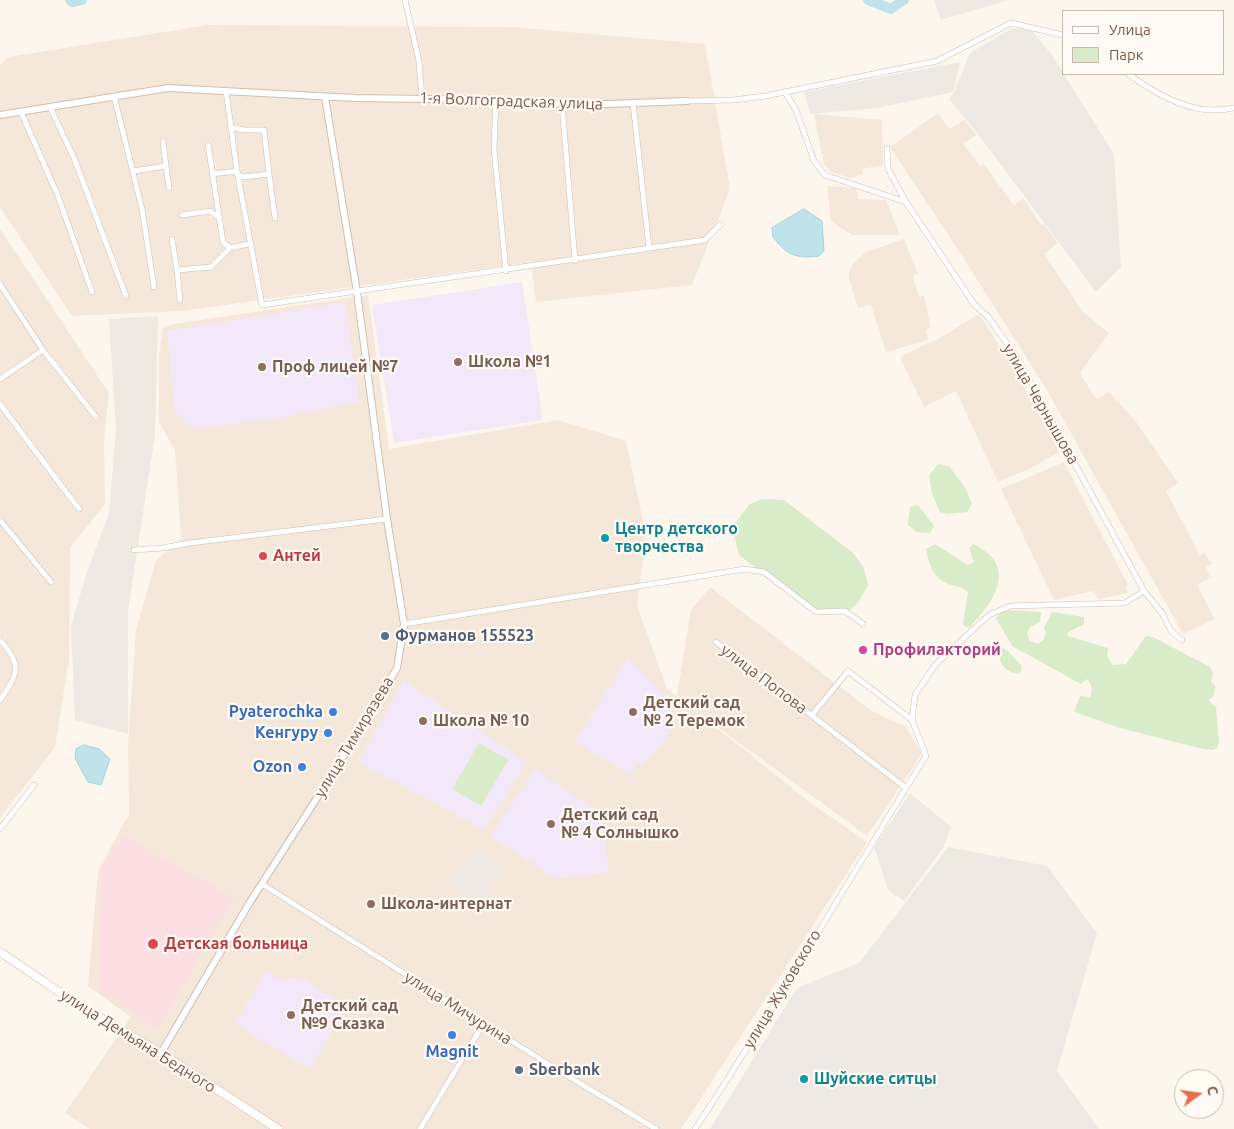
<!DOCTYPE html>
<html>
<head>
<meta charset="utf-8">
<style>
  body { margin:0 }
  #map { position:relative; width:1234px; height:1129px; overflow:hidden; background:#fdf6ec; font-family:Ubuntu,sans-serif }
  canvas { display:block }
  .legend { position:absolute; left:1062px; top:10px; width:162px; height:65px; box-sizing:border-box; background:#fffaf3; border:1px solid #cabbb1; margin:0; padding:6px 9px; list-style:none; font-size:15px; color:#7a5c4d }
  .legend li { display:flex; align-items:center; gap:10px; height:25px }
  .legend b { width:25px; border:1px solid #cabbb1 }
  .north { position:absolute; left:1174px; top:1069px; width:50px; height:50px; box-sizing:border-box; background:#fffaf3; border:1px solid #cabbb1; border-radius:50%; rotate:76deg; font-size:14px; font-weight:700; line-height:20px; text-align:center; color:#7a5c4d }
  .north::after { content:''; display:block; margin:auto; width:18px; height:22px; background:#e76f51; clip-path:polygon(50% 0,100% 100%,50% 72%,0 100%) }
</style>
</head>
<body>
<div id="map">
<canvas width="1234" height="1129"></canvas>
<ul class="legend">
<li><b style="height:6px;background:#fff"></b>Улица</li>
<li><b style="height:14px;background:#d8ecc9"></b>Парк</li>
</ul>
<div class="north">С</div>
</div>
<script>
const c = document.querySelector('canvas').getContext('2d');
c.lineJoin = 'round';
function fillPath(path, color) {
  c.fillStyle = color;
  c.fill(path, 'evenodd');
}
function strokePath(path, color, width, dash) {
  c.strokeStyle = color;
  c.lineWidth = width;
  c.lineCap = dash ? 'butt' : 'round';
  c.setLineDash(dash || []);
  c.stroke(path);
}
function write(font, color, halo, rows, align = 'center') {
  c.font = font + ' Ubuntu,sans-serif';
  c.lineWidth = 4.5;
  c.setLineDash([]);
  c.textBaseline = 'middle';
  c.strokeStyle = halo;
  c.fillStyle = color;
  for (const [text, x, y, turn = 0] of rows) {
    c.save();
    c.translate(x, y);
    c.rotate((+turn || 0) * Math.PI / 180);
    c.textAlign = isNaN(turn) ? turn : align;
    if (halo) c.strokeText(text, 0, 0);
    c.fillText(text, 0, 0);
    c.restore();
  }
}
fillPath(new Path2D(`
  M208,25L513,27L705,44L730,189L692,285L536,302L531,262L182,311L72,316L0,207V65L8,57Z
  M938,113L949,129L964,120L977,135L963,143L980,166L984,164L1014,206L1023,198L1041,225L1044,224L1058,243L1044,254L1084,313L1109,333L1080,373L1096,399L1109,392L1137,423L1178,483L1166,491L1200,555L1205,553L1211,563L1206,567L1210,577L1197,585L1215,619L1183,634L1045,387L966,262L890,147Z
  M814,114L882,120L883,165L862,169L863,174L850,178L831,172L824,164Z
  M827,186L856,188L859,199L886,200L900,235H852L831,221Z
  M0,229L109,393L104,442L105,504L70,548L69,659L55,747L0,818Z
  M904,239L918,274L913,276L919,297L924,296L931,327L926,330L928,340L886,352L871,305L858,308L849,278V272L852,265L866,252Z
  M368,295L389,449L558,420L626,441L646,536L637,606L667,689L677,696L691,610L710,587L873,712L905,726L922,754L867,836L693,709L808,801L867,842L681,1129H90L65,1113L131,1017L88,986L98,871L129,814L128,744L136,630L156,561L181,538L175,450L159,422V356L163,328L174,324Z
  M979,314L1017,373L1059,452L1029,469L998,482L956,391L924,407L901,360L903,355L938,339Z
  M1064,462L1128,585L1125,587L1128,593L1099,599L1092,591L1054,600L1001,489Z`), '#f5e8da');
fillPath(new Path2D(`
  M934,0H1009L941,20Z
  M1013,28L1032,31L1052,55L1114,154L1121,267L1096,292L978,134L949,99L954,92L970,53Z
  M960,62L953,92L877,108L810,114L804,92Z
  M158,316L155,435L128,611V734L75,720L71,626L86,575L109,513L116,430L109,319Z
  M910,793L951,827L943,848L904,901L888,890L874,847Z
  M475,846L503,864L481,905L445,884Z
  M948,847L1047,866L1097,933L1057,1071L1099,1129H710L797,988L859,963Z`), '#efe9e4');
fillPath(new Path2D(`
  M522,282L543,420L394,443L372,305Z
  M345,302L359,402L277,418L194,429L175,412L167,331Z
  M628,658L670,699L675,726L643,766L638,763L630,775L575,741Z
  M404,681L527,762L484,830L358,762Z
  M535,769L601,813L609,872L557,879L491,836Z
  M266,971L278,979L301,978L347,1006L310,1069L235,1024Z`), '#f3e8fa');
fillPath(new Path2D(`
  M124,836L234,898L158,1029L98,990L102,868Z`), '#fbdfe3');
fillPath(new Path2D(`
  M938,464L949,466L966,489L972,504L967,512L948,514L940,512L932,494L929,475Z
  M762,499L784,500L853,553L864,568L868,585L858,603L845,614L816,615L739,555L734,535L736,522L750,504Z
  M918,505L934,526L930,533L917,532L908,525L910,507Z
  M935,544L968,565L974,562L969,548L973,544C1019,566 995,601 969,628L963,625L968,592C959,585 955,587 946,583C932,577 929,562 926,549Z
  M1009,610L1041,612L1040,622L1030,627L1027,633L1029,640L1038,644L1044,639L1046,632L1044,628L1052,612L1084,617V624L1067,633L1068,636L1108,648L1107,656L1112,665L1126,664L1146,636L1153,637L1210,667L1213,673L1211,682L1215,686L1214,696L1208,700L1216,707L1219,742L1217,748L1213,750L1203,749L1120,728L1074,712L1080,696L1090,697C1093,691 1092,685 1087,679L1081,684L1012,646L996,618L1000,613Z
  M1002,648L1008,651L1022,666L1021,672L1018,674C1004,671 996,662 1002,648Z
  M479,743L508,760L481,806L452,789Z`), '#d8ecc9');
const water = new Path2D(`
  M804,209L822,221L824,251L819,256C795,259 787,255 773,237L772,228Z
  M84,745L99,749L110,759L101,785L88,782L75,758L76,749Z`);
fillPath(water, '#bfe3e8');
strokePath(water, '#a5d3da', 1);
strokePath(new Path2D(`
  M70,0L72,2L82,0
  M868,0L891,9L904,0`), '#bfe3e8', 10);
const minor = new Path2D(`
  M405,0L419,61L422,98
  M1128,74C1159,96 1194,117 1234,108
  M226,91L237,171L262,305L705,240L721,224
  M785,92L796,110L814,161L825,175L906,202
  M114,96L142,209L154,287
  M496,100L494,149L506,271
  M687,101L733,100L765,96L937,61L1011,23L1063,35
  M633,103L649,247
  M562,104L575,261
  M50,107L74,158L126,296
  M21,112L58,196L92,292
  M231,127L243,130H264L269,174
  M163,141L166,166
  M208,144L223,242L230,248L249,244
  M887,148L888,169L906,202L974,304L989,318L1018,359L1144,591L1162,613L1171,631L1182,640
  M133,171L166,166L169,188
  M212,174L237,171
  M237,174L244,177L269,174L275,218
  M182,215L210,211L219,218
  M172,239L177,270L211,267L230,248
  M177,270L180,300
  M0,284L43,350L96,417
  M0,379L43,350
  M0,404L79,509
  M0,520L51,582
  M134,550L162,548L190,543L387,519
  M404,624L745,569L764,572L816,612L845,611L863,624
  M0,640C22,665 19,673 0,700
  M716,642L906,788
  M812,715L848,671L912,720
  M0,829L34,785
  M262,884L556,1069L656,1129
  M420,1129L484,1023
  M695,1129C776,1007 848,880 926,756L912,720L915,695L936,664L989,615L1010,606L1125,603L1144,591`);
const tertiary = new Path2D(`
  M0,115L168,88L355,98L496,100L581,105L687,101
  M161,1053L250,902L333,773L397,668L404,624L387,519L357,292L325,97`);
const secondary = new Path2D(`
  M0,952L83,1008L161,1053L278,1129`);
strokePath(minor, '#d1beb0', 6);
strokePath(tertiary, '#d1beb0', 8);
strokePath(secondary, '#d6c0b0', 9);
strokePath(minor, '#fff', 5);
strokePath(tertiary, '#fff', 6);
strokePath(secondary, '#fff', 8);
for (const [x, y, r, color] of [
  [458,362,5,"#8d6e63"],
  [262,367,5,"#8d6e63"],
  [605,538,5,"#0f9aa8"],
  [263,556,5,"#e0444e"],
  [385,636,5,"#5c6f8a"],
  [863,650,5,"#d1479c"],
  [333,712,5,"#3f7fe0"],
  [633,712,5,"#8d6e63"],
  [423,721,5,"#8d6e63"],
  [328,733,5,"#3f7fe0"],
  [302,767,5,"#3f7fe0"],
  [551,824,5,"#8d6e63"],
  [371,904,5,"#8d6e63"],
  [153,944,6,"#e0444e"],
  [291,1015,5,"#8d6e63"],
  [452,1035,5,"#3f7fe0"],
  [519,1070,5,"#5c6f8a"],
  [804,1079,5,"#0f9aa8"]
]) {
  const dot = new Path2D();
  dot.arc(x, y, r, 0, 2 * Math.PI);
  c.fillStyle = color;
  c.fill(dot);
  strokePath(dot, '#fffaf3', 2);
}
write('16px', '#7a5c4d', '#fffaf3', [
  ["1-я Волгоградская улица",511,101,2],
  ["улица Чернышова",1041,404,60],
  ["улица Попова",764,679,37],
  ["улица Тимирязева",354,737,-59],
  ["улица Жуковского",782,989,-59],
  ["улица Мичурина",458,1008,32],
  ["улица Демьяна Бедного",138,1041,32]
]);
write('bold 16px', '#785e54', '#fffaf3', [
  ["Школа №1",468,362],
  ["Проф лицей №7",272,367],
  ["Детский сад",643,703],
  ["№ 2 Теремок",643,721],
  ["Школа № 10",433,721],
  ["Детский сад",561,815],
  ["№ 4 Солнышко",561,833],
  ["Школа-интернат",381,904],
  ["Детский сад",301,1006],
  ["№9 Сказка",301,1024]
], 'left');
write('bold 16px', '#0d838f', '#fffaf3', [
  ["Центр детского",615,529],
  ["творчества",615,547],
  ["Шуйские ситцы",814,1079]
], 'left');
write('bold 16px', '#be3a42', '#fffaf3', [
  ["Антей",273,556],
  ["Детская больница",164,944]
], 'left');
write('bold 16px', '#4e5e75', '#fffaf3', [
  ["Фурманов 155523",395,636],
  ["Sberbank",529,1070]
], 'left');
write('bold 16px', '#b23c85', '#fffaf3', [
  ["Профилакторий",873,650]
], 'left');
write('bold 16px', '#366cbe', '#fffaf3', [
  ["Pyaterochka",323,712],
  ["Кенгуру",318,733],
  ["Ozon",292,767],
  ["Magnit",452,1052,"center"]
], 'right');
</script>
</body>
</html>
